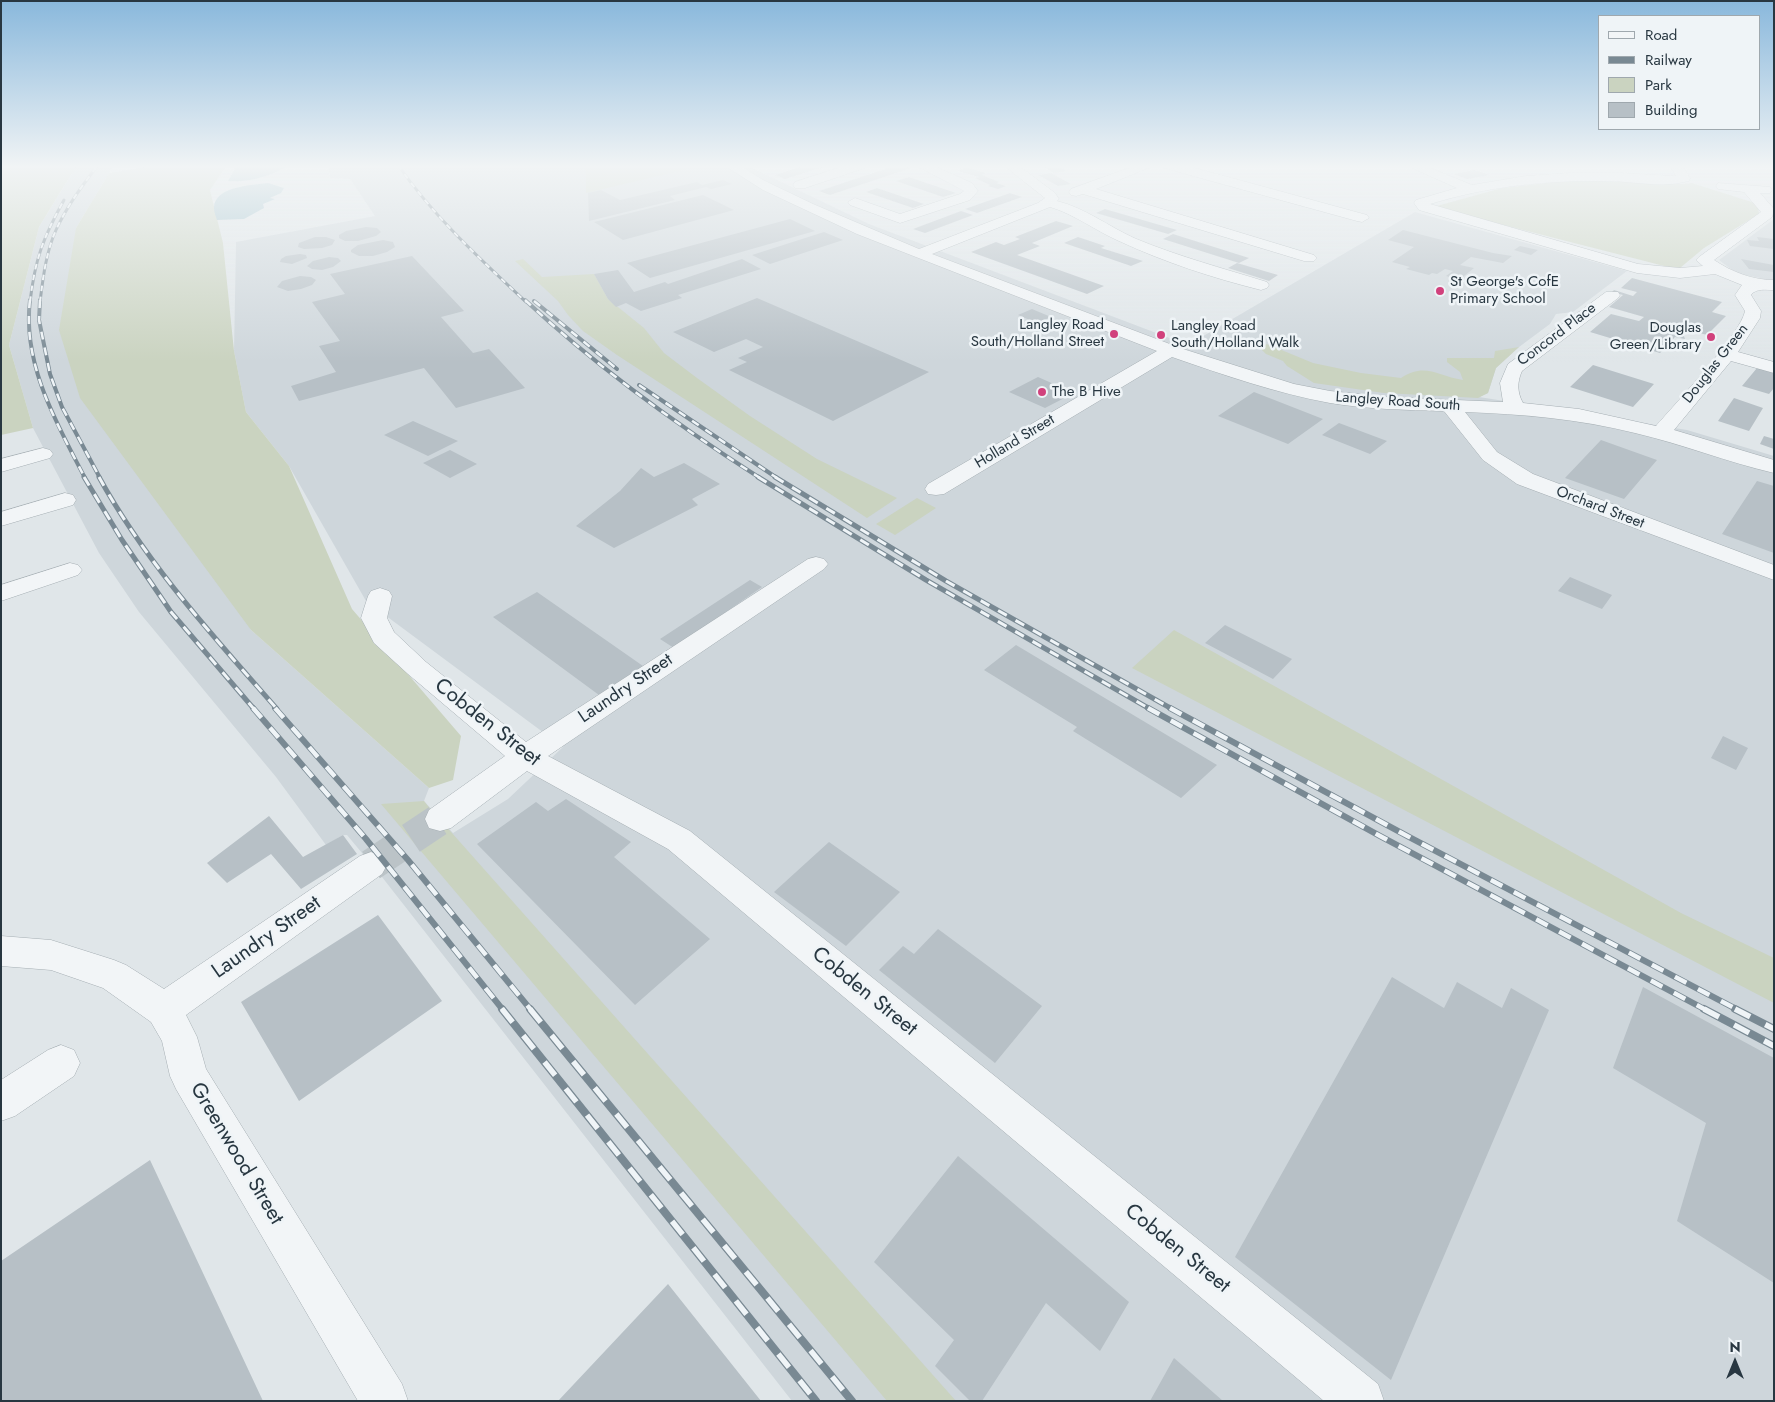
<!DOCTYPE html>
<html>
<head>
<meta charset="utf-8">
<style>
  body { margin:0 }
  #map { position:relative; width:1775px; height:1402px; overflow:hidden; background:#e0e6e9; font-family:Jost,sans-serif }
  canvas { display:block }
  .frame { position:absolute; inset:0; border:2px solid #283741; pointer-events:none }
  .legend { position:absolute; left:1598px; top:15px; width:162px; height:115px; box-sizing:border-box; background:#eff4f7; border:1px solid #9fa8ae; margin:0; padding:6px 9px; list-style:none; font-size:15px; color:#283741 }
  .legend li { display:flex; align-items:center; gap:10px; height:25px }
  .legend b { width:25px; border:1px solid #9fa8ae }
  .north { position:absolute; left:1710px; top:1337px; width:50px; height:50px; -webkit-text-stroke:4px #eff4f7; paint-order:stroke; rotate:0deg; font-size:14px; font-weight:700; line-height:20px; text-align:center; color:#283741 }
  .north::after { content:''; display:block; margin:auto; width:18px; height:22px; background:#283741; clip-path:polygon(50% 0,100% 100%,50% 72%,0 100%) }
</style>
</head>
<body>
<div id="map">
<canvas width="1775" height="1402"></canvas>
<div class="frame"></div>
<ul class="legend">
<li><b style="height:6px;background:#f2f5f7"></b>Road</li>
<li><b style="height:6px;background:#798993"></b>Railway</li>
<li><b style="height:14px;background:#cad3c0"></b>Park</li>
<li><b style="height:14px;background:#b7c0c6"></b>Building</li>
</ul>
<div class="north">N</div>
</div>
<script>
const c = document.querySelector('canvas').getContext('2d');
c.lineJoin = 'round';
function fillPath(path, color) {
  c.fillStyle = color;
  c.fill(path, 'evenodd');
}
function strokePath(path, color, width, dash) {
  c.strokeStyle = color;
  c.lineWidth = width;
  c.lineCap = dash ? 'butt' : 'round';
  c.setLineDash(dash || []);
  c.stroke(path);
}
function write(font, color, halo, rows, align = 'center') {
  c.font = font + ' Jost,sans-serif';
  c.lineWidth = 5;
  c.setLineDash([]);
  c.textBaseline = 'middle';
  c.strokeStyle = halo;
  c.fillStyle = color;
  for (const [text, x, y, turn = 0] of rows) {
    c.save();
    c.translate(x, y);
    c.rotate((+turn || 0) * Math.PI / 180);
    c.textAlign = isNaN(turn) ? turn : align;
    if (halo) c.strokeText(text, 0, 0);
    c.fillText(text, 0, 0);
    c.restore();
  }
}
fillPath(new Path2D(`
  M77,165H114L76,228L251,630L429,788L424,801L453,833L508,799L563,747L366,601L289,466L246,412L234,351L236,242L375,216L350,179L330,178L329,165H746L869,224L1188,345L1415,212L1627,271L1573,312L1556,314L1550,324L1519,347L1496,368L1488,393L1479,397L1687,430L1774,456V1401H792L382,877L347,835H343L326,845L276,777L139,612L99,553L33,428L9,345L39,227Z
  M1774,219V281L1736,273L1719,260Z`), '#ced6db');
fillPath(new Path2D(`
  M1,165H77L39,227L9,345L33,428L1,435Z
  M158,165H227L210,190L223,243L234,351L246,412L289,466L352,609L461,736L453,780L429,788L251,630L80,398L59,330L76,228L109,173Z
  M586,165H705L586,193Z
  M1563,181H1596L1682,184L1692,183L1758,204L1759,214L1704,248L1680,268H1672L1433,207L1502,188Z
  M523,259L542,277L594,274L608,299L644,328L664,353L697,378L750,416L817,459L897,498L867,518L617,355L583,331L568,315L558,301L515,261Z
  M1267,344L1313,363L1361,373L1401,378C1425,362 1437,376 1463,380L1460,372L1447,362V358H1494L1495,351L1519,347L1496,368L1488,393L1478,398L1384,393L1314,383L1287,366L1283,361L1266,354L1260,348Z
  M917,498L936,508L895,535L876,524Z
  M1174,630L1681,913L1774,958V1003L1132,668Z
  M424,801L428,806L956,1401H887L381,804Z`), '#cad3c0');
fillPath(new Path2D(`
  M237,165H289C272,176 248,183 228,181Z
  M268,183L284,188L281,193L270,198L275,199L263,204L264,208L244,219L217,220C216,217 214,212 214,208C214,186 253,185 268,183Z`), '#9abeca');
fillPath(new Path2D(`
  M806,165L827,166L785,179L775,175Z
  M897,165L911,168L830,195L819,191Z
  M953,165L970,167L968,168L986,173L982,175L999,182L996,183L1006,186L998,189L988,186L990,185L975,178L979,177L958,171L963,169Z
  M1041,165H1057L1067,171L1054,173Z
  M1475,170L1490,175L1467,179L1453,174Z
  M1051,173L1071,184L1058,186L1038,175Z
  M909,177L956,193L943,197L896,181Z
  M723,180L732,184L711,189L706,187L670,196L675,200L589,221L588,193L601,190L620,200L697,182L702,185Z
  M877,188L924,204L913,208L866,192Z
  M1010,193L1022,197L977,213L965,209Z
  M703,195L734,210L623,240L594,222Z
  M1105,209L1177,230L1168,234L1096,213Z
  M961,211L973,215L925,233L913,229Z
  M790,219L815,231L650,278L627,263Z
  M1056,221L1073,226L1032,243L1040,246L1017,255L1104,286L1087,294L971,252L996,242L1004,245L1020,239L1015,237Z
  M366,227L377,228L381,232L376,236L358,241H345L339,238V235L346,231Z
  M1403,230L1493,253L1512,256L1503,263L1471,257L1460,265L1474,268L1459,280L1446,276L1453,271L1445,269L1437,274L1432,273L1429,275L1406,269L1410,267L1392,262L1414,247L1388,240Z
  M824,232L843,240L770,264L752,255Z
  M1173,234L1249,258L1239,263L1163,239Z
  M315,237H326L335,240L332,245L322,248L304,249L298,247L299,243Z
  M1078,237L1105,246L1101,248L1143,261L1131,266L1064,243Z
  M1757,237L1774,239V249L1750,246L1747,240L1759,241Z
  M383,240L393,242L395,247L387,252L373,256H359L351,252V250L358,245Z
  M1520,246L1538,250L1531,255L1514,250Z
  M300,254L306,255L307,258L292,264L280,262L281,259L286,256Z
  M412,256L464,311L441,317L473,353L489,349L525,388L456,408L424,368L299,401L291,386L336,372L319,346L340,341L312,302L345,294L330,274Z
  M329,257L338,258L341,261L333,267L322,270L312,269L307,266L313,261Z
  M742,259L761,269L678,295L682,298L641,311L626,303L616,307L608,299L594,274L618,270L634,292L665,282L668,284Z
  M1741,259L1774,265V272L1749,269Z
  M1237,263L1278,275L1269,281L1228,268Z
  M300,276L311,277L316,280L312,285L301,289L288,291L277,287L282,281Z
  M1632,278L1722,302L1712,312L1726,316L1707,335L1681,328L1685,339L1675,337L1660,353L1590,332L1611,314L1639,321L1644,317L1609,307L1623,295L1612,292L1614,290L1633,296L1637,292L1621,288Z
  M757,298L929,372L833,421L729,370L747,362L738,358L763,347L746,339L714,352L673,332Z
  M1032,309L1051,317L1037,323L1018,315Z
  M1593,365L1654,384L1633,407L1570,387Z
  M1757,368L1774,373V388L1769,394L1742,386Z
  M1038,377L1074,393L1045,408L1009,392Z
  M1254,392L1323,419L1288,444L1218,416Z
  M1734,398L1763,408L1749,431L1718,421Z
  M413,421L458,441L428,456L384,435Z
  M1339,423L1387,441L1370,454L1322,435Z
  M1764,436L1774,439V449L1760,444Z
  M1601,440L1657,460L1624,499L1565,478Z
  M450,450L477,464L450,478L423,463Z
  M684,463L720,484L692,499L698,505L614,548L576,526L620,491L641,468L654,477Z
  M1757,481L1774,486V553L1722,534Z
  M1570,577L1612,595L1602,609L1558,591Z
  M750,580L762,587L674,648L660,639Z
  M537,592L643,666L599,695L493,617Z
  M1225,625L1292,659L1273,679L1205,643Z
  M1016,645L1217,765L1181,798L1073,731L1077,727L984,670Z
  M1723,736L1748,748L1736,770L1711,758Z
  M566,799L631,842L614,857L710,939L635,1005L477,844L536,802L548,811Z
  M269,816L303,857L343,835L357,854L301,889L271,854L227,883L207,863Z
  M829,842L900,892L846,946L774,892Z
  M378,915L442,1001L299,1101L241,1002Z
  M938,929L1042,1006L995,1063L879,970L903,946L914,954Z
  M1392,977L1444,1008L1457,982L1502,1008L1511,988L1549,1010L1391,1380L1235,1257Z
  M1643,987L1774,1058V1283L1677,1221L1706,1123L1613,1068Z
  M958,1156L1129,1302L1100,1351L1046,1303L982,1401H970L935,1366L954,1340L874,1262Z
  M150,1160L263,1401H1V1261Z
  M668,1284L761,1401H558Z
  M1174,1358L1223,1401H1150Z`), '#b7c0c6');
strokePath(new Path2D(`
  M371,865L440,819`), '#bbc3c7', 32, [32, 16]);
const minor = new Path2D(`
  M724,165H739L763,180L813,204L919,249L1038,203L1045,198L1003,165H1018L1055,193L1059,199L1057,201C1085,208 1108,226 1134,238C1177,256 1222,268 1267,282L1269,285L1267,288L1261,290C1213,278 1164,262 1119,241C1096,231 1074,214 1050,207L932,254L1183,349L1294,384L1330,391L1385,397L1503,402L1500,383L1508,364L1606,292H1618L1620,295L1618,298L1522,371C1517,382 1517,392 1523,403L1579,409L1656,426C1675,404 1741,334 1745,311L1735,295L1742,285L1715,274L1680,278L1637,273L1419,210L1414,203L1416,200L1457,188L1405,165H1423L1472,185L1526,176L1569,173H1621L1673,176H1676L1669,165H1682L1690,178L1689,181L1679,183C1656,187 1630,181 1607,181C1547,180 1488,186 1430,204L1638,264L1680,268L1703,266L1696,260L1699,257L1761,212L1744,192L1718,189L1716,186L1718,183L1770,187L1772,190L1770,193H1760L1774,209L1772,217L1714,260C1732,272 1752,280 1774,280V290C1766,290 1756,288 1751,295L1761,311L1760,318L1738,352L1774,362V373L1731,361L1674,430L1774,460V473C1727,462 1682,444 1635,433C1579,419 1522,414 1465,412L1497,452L1533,474L1774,565V580L1517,484L1483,460L1444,411C1406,410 1367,409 1330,403C1276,393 1224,375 1172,357L944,494L936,495L928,494L925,489L928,484L1157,351L857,234L763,190Z
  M847,165H867L865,168L805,188H795L793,185L795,182Z
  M915,165H932L972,183L978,191L970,200L900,223L850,205L848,202L855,198L900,214L960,194L964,191Z
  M1137,165H1156L1096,189L1314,255L1317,258L1314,261H1304L1083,194L1076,196L1071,195L1069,192L1071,189Z
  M1162,165H1184L1367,215L1369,218L1362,222L1357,221L1164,168Z
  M43,448L50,450L53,454L50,458L1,472V459Z
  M65,493L73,495L76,500L73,505L1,526V512Z
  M816,557L824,559L828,564L824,569L548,756L690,831L1378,1384L1384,1401H1324L668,849L527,771L451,828L440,831L429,828L425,819L429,810L505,756L408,674L374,643L361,618L368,596L371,591L380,588L389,591L392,596L387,618L394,632L426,662L526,742L808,559Z
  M70,563L78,565L82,570L78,575L1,601V585Z
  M371,852L382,856L387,865L382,874L186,1015L197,1037L206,1069L402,1384L408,1401H358L176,1089L170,1076L162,1041L151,1022L103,988L51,970L1,966V936L51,940L114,960L126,965L164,989L360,856Z
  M61,1045L74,1050L80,1063L74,1076L15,1116L1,1121V1080L48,1050Z`);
strokePath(minor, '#a5aeb3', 1);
fillPath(minor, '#f2f5f7');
const railFar4 = new Path2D(`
  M398,165C434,217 480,259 526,302
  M30,302C35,259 43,238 64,200
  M40,302C43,278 46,252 56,230C67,206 82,186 98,165`);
const railFar3 = new Path2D(`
  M30,300C22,364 57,424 85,478
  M40,300L39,320L50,374L62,407L100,478
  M525,300C597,367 677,425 760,478
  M534,301L617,369
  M639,385L777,478`);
const railFar2 = new Path2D(`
  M84,477L122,540L171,612L254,709
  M99,477C146,563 213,636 277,709
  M758,477L926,580L1150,709
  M775,477L946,581L1172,709`);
const railFar1 = new Path2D(`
  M253,708L366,839L503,1010
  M275,708L408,860L531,1010
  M1148,708L1380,836L1706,1010
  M1170,708L1411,838L1738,1010`);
const rail = new Path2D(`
  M502,1009L816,1401
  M530,1009L852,1401
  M1704,1009L1774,1046
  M1735,1009L1774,1029`);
strokePath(railFar4, '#798993', 3);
strokePath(railFar3, '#798993', 4);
strokePath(railFar2, '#798993', 5);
strokePath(railFar1, '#798993', 6);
strokePath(rail, '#798993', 8);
strokePath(railFar4, '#eff4f7', 2, [5.5]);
strokePath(railFar3, '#eff4f7', 2.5, [8]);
strokePath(railFar2, '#eff4f7', 3, [10]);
strokePath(railFar1, '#eff4f7', 4.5, [13]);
strokePath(rail, '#eff4f7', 5.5, [17]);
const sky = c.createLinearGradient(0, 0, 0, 362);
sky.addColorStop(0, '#89b8dc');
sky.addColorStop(0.46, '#f1f4f5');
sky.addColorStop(1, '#f1f4f500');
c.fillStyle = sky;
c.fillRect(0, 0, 1775, 362);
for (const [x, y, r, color] of [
  [1440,291,5,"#d1417c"],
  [1114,334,5,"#d1417c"],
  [1161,335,5,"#d1417c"],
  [1711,337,5,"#d1417c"],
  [1042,392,5,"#d1417c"]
]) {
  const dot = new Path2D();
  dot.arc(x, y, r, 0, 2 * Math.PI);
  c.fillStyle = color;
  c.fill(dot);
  strokePath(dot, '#eff4f7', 2);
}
write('15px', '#283741', '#eff4f7', [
  ["St George's CofE",1450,282],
  ["Primary School",1450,299],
  ["Langley Road",1104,325,"right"],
  ["South/Holland Street",1104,342,"right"],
  ["Langley Road",1171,326],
  ["South/Holland Walk",1171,343],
  ["Douglas",1701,328,"right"],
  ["Green/Library",1701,345,"right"],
  ["The B Hive",1052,392]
], 'left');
write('15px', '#283741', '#eff4f7', [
  ["Concord Place",1557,335,-37],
  ["Douglas Green",1716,364,-52],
  ["Langley Road South",1398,402,4],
  ["Holland Street",1015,442,-31],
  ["Orchard Street",1600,508,21]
]);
write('18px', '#283741', '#eff4f7', [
  ["Laundry Street",626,689,-34]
]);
write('21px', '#283741', '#eff4f7', [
  ["Cobden Street",487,723,38],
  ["Laundry Street",267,938,-35],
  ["Cobden Street",864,992,39],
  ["Greenwood Street",236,1154,59],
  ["Cobden Street",1177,1249,39]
]);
</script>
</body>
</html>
